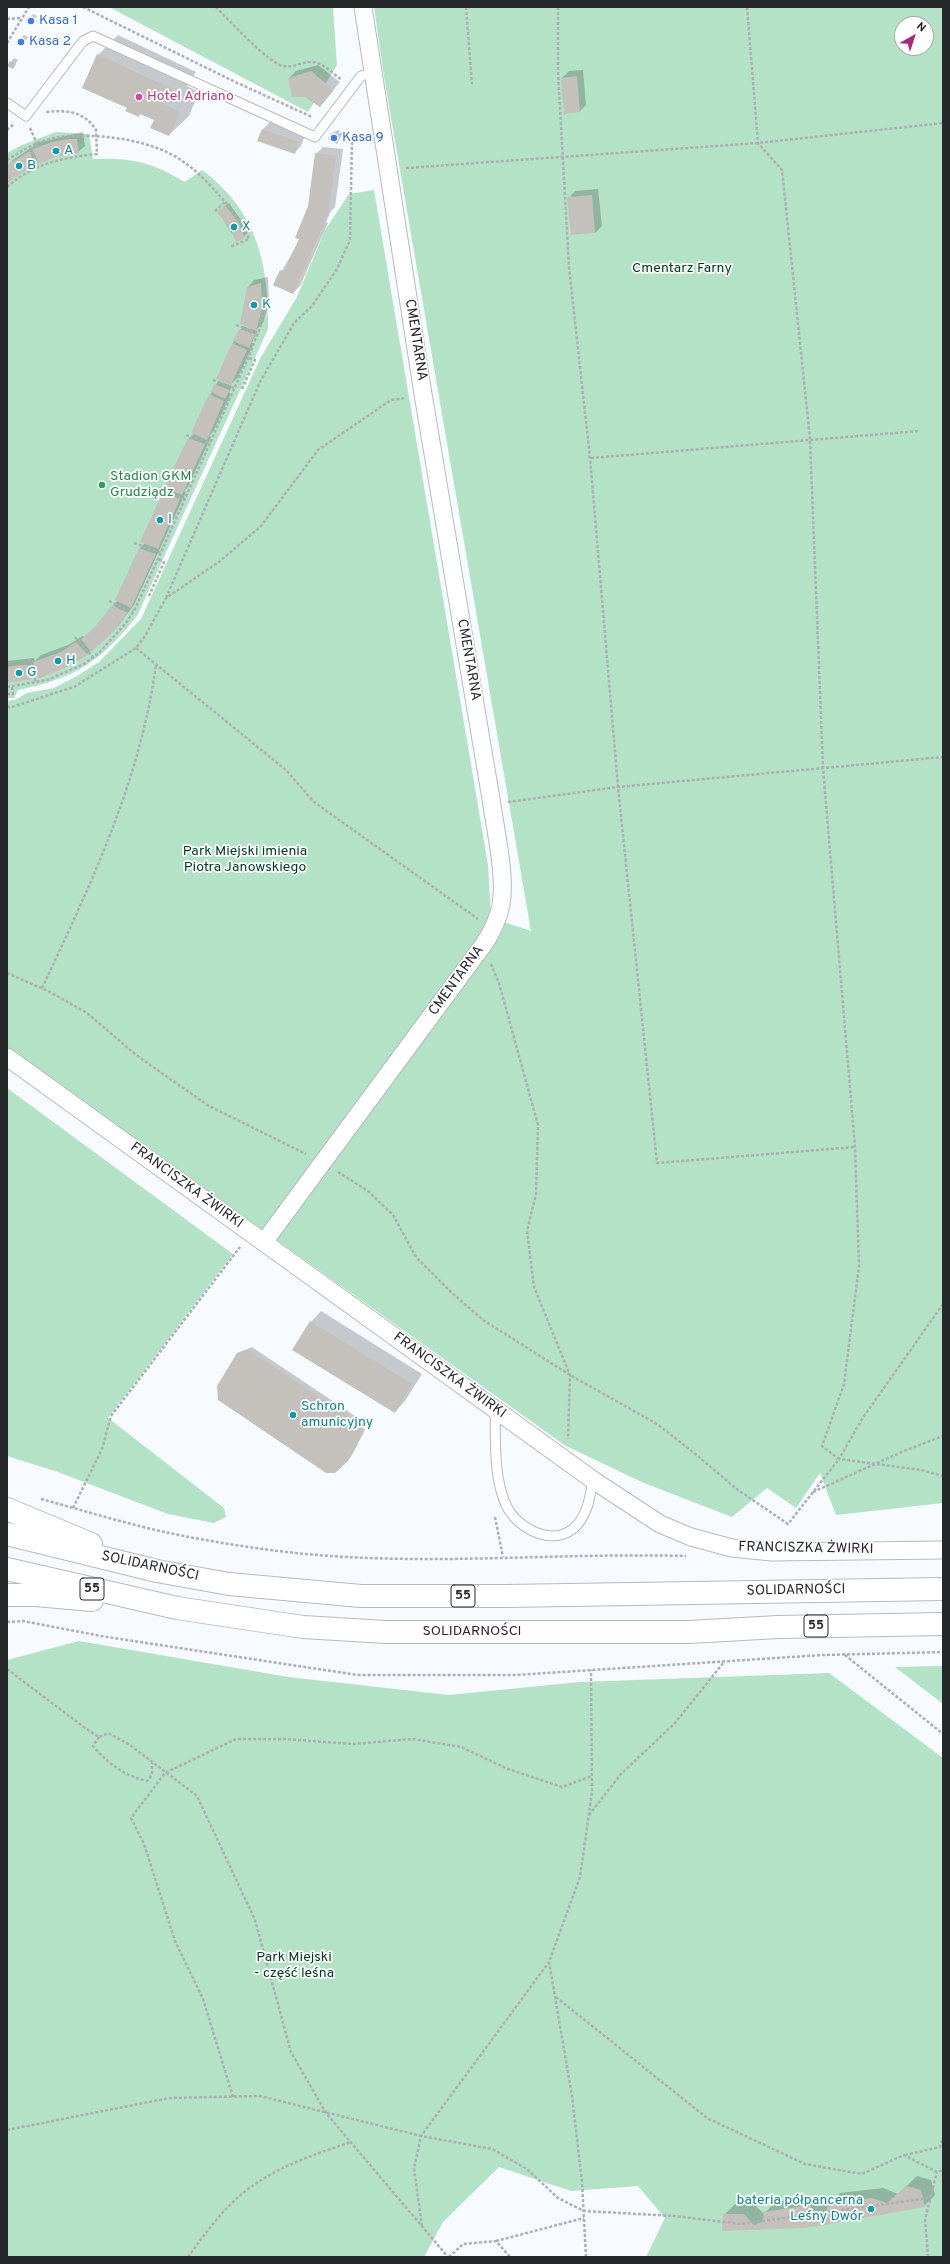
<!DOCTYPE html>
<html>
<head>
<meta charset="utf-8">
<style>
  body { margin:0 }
  #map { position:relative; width:950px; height:2264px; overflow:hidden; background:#f7fbff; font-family:Overpass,sans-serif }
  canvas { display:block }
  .frame { position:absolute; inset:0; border:8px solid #252729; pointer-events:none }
  .north { position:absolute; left:894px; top:16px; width:40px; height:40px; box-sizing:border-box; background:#fff; border:1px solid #a8a9a9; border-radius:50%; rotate:39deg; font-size:11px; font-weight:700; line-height:16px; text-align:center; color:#252729 }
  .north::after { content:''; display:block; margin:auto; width:14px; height:18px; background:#a72878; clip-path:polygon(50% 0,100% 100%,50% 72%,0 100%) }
</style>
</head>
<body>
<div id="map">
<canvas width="950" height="2264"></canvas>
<div class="frame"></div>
<div class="north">N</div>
</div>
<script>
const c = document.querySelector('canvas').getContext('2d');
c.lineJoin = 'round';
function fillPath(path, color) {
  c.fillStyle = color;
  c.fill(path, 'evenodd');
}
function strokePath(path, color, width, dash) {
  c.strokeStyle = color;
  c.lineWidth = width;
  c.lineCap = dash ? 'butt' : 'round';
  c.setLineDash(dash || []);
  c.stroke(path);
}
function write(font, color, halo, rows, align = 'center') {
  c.font = font + ' Overpass,sans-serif';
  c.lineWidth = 3.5;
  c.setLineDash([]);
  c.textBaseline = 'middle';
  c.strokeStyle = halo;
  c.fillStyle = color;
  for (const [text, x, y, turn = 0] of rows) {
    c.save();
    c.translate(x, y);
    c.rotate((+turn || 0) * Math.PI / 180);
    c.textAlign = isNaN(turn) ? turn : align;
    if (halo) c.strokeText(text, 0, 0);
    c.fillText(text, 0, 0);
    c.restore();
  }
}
fillPath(new Path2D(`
  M109,7H333L337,65L308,112Z
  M374,7H943V1503L836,1515L820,1473L796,1508L767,1488L732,1517L644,1483L566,1446L7,1048V701L15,700L27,693L54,688L77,676L99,662L141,619L261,357L297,297L325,230L349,194L374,190L488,865L491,918L531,931L384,77ZM902,24H926V48H902Z
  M56,132L89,134L93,159C134,158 150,162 185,182L202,170C257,211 269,264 268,329L137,616C100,662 76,678 18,690L14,698H7V153L22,145Z
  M7,1088L233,1254L108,1418L224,1508L226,1517L214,1523L168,1514L55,1471L7,1456Z
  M79,1641L288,1677L449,1695L580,1682L829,1673L943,1758V2257H646L665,2218L638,2186L571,2191L499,2167L443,2222L424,2257H7V1660Z
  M943,1666V1704L895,1667Z`), '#b4e2c7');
fillPath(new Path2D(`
  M33,14L37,16L32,23L30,17Z
  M24,35L28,37L23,45L21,38Z
  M118,35L196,72L187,86L199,92L189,116L169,135L155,119L141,113L139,115L128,107L98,55Z
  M14,58L18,60L13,68L8,66Z
  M318,65L340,82L320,106L289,78L296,71Z
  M583,70L586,105L579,112L562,78L569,71Z
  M270,122L305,135L301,146L294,153L263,129Z
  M335,131L342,135L337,143L332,134Z
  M83,132L85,146L78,152L38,159L7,183V166L14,159L40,142Z
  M323,147L343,149L335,207L331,211L326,222L328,223L300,286L293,293L274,285L300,239L309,207L316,154Z
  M598,189L602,226L595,233L569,198L575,191Z
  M229,203L241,220L247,234L237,241L218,212Z
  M268,277L269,302L263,323L255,331H257L252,343H254L238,377L231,384L232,344L243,326L250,329L251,327L247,288L254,280Z
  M218,381L232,386L229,393L231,394L213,432L209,436L211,437L188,487L184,491L186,492L134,605L118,626L87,654L37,673L32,678L7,682V661L34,658L35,661L41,655L68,645L83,636L84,637L97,626L118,600H116L140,548L145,543L164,493L168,489L165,488L189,438L194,434L210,395Z
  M321,1311L422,1374L405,1401L395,1412L311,1322Z
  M252,1347L358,1418L365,1430L351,1457L335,1472L238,1353Z
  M917,2176L931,2180L935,2195L924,2206L723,2230L724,2215L735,2204H754L764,2214L775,2202L820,2196L826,2206L829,2205L840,2193L883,2188L898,2194Z`), '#0003');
fillPath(new Path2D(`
  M29,16L35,19L32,25L26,22Z
  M20,38L25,40L23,46L17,44Z
  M97,54L177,91L171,104L162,100L161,103L180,112L169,136L150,128L154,120L140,114L139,117L125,111L127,108L82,88Z
  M10,61L16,64L13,69L7,66Z
  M311,71L334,90L320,107L305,97H292L288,78Z
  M577,76L580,112L564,114L561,78Z
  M262,129L299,142L295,154L257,141Z
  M331,133L340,138L337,144L328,139Z
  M69,139H77L79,153L56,157L39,164L32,149L52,142Z
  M30,151L34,164L7,183V165Z
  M315,153L336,156L328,215L293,294L273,285L280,270L284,271L299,239L295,238L308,206Z
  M592,195L595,233L571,235L567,197Z
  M225,205L239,223L245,238L236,242L231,230L217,212Z
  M261,283L262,309L256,331L240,324L247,287Z
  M239,329L255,334L249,348L233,341Z
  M232,343L247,350L231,385L216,379Z
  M214,384L230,390L225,399L211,392Z
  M209,394L224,401L207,440L191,433Z
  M188,438L205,444L182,495L164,488Z
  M163,492L180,499L158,549L140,542Z
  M139,548L156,554L131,608L115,600Z
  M112,605L128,613L111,634L91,652L81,639L94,628Z
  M76,642L88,655L67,667L38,679L33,662L61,652Z
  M21,665H28L32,679L7,683V667Z
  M310,1321L412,1384L395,1413L292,1350Z
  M248,1349L355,1421L363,1433L348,1461L335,1473H326L218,1400L217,1386L237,1353Z
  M906,2186L921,2190L925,2207L806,2228L722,2231L723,2214H744L754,2225L762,2222L764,2212L810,2205L815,2216L825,2214L829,2203L872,2198L887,2203Z`), '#c4c0bb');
const lane = new Path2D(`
  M7,103L26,116L83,41L93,36L315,137L361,76L374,72
  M495,1408C496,1440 493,1476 506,1505C517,1529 555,1549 577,1525C588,1513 590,1496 593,1480`);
const street = new Path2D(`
  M7,1057L593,1480L660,1524L691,1537L732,1548L772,1552L943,1550
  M264,1242L484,944C492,932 498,920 501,905C506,876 496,834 492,805L423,394L363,7`);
const primary = new Path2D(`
  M7,1509L91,1544
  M7,1534L157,1571L229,1584L361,1596H506L943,1589
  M7,1569L177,1608L303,1627L386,1632H689L778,1627L943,1624
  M7,1595H36L92,1600`);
strokePath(lane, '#b6babe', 11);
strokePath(street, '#b6babe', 19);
strokePath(primary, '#b6babe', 24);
strokePath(new Path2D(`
  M83,7L231,80L312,117
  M216,7C228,19 268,63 283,66C294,68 301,62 310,62C322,61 333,74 342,80
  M466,7L472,84
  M558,7V72L569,267L590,458L618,787L657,1163L855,1147
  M7,19L21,18
  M7,43L29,7
  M30,128L37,144
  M7,130L14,124
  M30,147L38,166
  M7,160C23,150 41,139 60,137C97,133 154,139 185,163C197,171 208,183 218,194C230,207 243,222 249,239L230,247
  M406,168L758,143L943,123
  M7,187C34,163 62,158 97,154L96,130C84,111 67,110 46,112
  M215,211L225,202
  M236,325L259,334
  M213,380L234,388
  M242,389L255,360L248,358
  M186,435L210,443
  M591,458L919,431
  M159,488L185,499
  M134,543L161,553
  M149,596L164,562L158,559
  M166,598L260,382L294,323L312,306L337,269L350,240L352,141L337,131
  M109,601L133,612
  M75,637L93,657
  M136,648L286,770L314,802L478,919
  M29,659L36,683
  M7,687L47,680L84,664L99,653L126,623L134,611L153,570L248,358L263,320L265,306
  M7,694H13L12,687
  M7,707H12L74,687L136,648L145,636L166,598L220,561L261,526L318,450L391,400L406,398
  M508,802L618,787L943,757
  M491,964L499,983L538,1125L536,1194L527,1231L534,1287L570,1375L568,1439
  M7,973L48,991L87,1013L136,1055L209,1106L306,1154
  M42,988C91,884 141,779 156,664
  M338,1172L368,1191L393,1215L416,1257L451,1292L483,1320L570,1375L657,1424L693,1452L738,1490L788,1524L839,1459L822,1446L844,1384L859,1266L855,1147L823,768L810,439L782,170L758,143L747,7
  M943,1304L862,1419L839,1459L921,1470L943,1476
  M813,1492L904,1451L943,1436
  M41,1499C85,1511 130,1525 174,1534C238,1547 304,1556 369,1558C474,1562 580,1553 686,1556
  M73,1508L102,1449L111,1416L240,1247
  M495,1517L503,1557
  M7,1622L23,1621L101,1636L357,1675H516L822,1655L943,1652
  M845,1655L943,1734
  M7,1669L85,1728L99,1737L108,1733L130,1745L197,1796L255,1920L291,2052L326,2113L448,2257
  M99,1737L93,1746C107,1763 125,1776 147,1781L152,1775V1763
  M589,1815L621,1774L675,1723L724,1662
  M556,1997L707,2118L805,2164L862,2174L904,2155L937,2172L943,2170
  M233,2097L203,1999L175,1941L144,1844L131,1818L165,1773L236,1739H285L353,1744L413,1739L461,1747L508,1769L562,1787L592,1776
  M7,2130L169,2098L260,2096L421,2136L492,2149L527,2169L558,2198L584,2211L674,2216L741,2224L930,2198
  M905,2155L940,2147L943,2138
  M422,2226L414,2169L421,2136L549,1962
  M496,2241L584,2218
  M188,2257C207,2231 227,2203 255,2184C283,2165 318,2153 351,2142
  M449,2257L463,2244L496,2241L510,2257
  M586,2257L582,2182L572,2096L549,1962L580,1877L592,1792L591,1670
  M928,2257L925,2219L937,2172`), '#acafb2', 2.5, [3, 2]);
strokePath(lane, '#fff', 9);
strokePath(street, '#fff', 17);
strokePath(primary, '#fff', 22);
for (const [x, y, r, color] of [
  [31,21,4,"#3f7fe0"],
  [21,42,4,"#3f7fe0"],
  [139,97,4,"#d1479c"],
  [334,138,4,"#3f7fe0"],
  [56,151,4,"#0f9aa8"],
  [19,166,4,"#0f9aa8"],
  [234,227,4,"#0f9aa8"],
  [254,305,4,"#0f9aa8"],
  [102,485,4,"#2e9e5b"],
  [160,520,4,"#0f9aa8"],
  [58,661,4,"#0f9aa8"],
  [19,673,4,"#0f9aa8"],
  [293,1415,4,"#0f9aa8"],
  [871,2209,4,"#0f9aa8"]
]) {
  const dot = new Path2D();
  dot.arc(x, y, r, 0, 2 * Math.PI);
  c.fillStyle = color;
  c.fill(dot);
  strokePath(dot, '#fff', 1.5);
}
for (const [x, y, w] of [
  [92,1589,24],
  [463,1596,24],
  [816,1626,24]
]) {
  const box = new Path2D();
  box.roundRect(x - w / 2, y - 11, w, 22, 3);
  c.fillStyle = '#fff';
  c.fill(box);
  strokePath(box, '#252729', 1);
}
write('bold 13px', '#252729', null, [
  ["55",92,1589],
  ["55",463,1596],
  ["55",816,1626]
]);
write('14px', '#366cbe', '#fff', [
  ["Kasa 1",39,21],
  ["Kasa 2",29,42],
  ["Kasa 9",342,138]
], 'left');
write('14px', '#b23c85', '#fff', [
  ["Hotel Adriano",147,97]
], 'left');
write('14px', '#0d838f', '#fff', [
  ["A",64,151],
  ["B",27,166],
  ["X",242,227],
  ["K",262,305],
  ["I",168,520],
  ["H",66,661],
  ["G",27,673],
  ["Schron",301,1407],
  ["amunicyjny",301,1423],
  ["bateria półpancerna",863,2201,"right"],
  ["Leśny Dwór",863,2217,"right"]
], 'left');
write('14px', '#003720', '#fff', [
  ["Cmentarz Farny",682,269],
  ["Park Miejski imienia",245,852],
  ["Piotra Janowskiego",245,868],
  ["Park Miejski",294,1958],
  ["- część leśna",294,1974]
]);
write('14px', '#252729', '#fff', [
  ["CMENTARNA",415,340,81],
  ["CMENTARNA",468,660,80],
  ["CMENTARNA",457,981,-54],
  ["FRANCISZKA ŻWIRKI",186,1186,36],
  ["FRANCISZKA ŻWIRKI",449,1376,36],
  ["FRANCISZKA ŻWIRKI",806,1549,1],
  ["SOLIDARNOŚCI",150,1567,12],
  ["SOLIDARNOŚCI",796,1591,-1],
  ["SOLIDARNOŚCI",472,1632]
]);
write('14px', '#27864d', '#fff', [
  ["Stadion GKM",110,477],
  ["Grudziądz",110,493]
], 'left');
</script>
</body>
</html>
